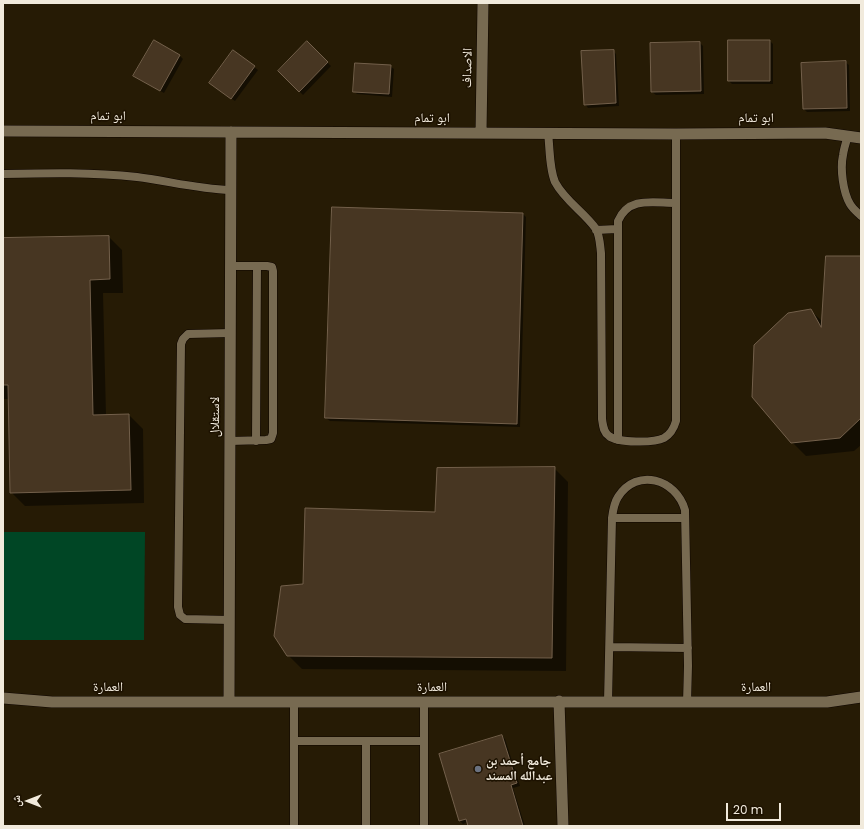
<!DOCTYPE html>
<html>
<head>
<meta charset="utf-8">
<style>
  body { margin:0 }
  #map { position:relative; width:864px; height:829px; overflow:hidden; background:#261b05; font-family:Poppins,"Noto Naskh Arabic",sans-serif }
  canvas { display:block }
  .frame { position:absolute; inset:0; border:4px solid #f1eadc; pointer-events:none }
  .north { position:absolute; left:8px; top:781px; width:40px; height:40px; -webkit-text-stroke:3px #1d1200; paint-order:stroke; rotate:270deg; font-size:11px; font-weight:700; line-height:16px; text-align:center; color:#f1eadc }
  .north::after { content:''; display:block; margin:auto; width:14px; height:18px; background:#f1eadc; clip-path:polygon(50% 0,100% 100%,50% 72%,0 100%) }
  .scale { position:absolute; left:726px; top:803px; width:55px; height:18px; box-sizing:border-box; border:2px solid #f1eadc; border-top:0; padding-left:5px; font-size:12px; line-height:14px; white-space:nowrap; color:#f1eadc; -webkit-text-stroke:3px #1d1200; paint-order:stroke }
</style>
</head>
<body>
<div id="map">
<canvas width="864" height="829"></canvas>
<div class="frame"></div>
<div class="north">ش</div>
<div class="scale">20 m</div>
</div>
<script>
const c = document.querySelector('canvas').getContext('2d');
c.lineJoin = 'round';
function fillPath(path, color) {
  c.fillStyle = color;
  c.fill(path, 'evenodd');
}
function strokePath(path, color, width, dash) {
  c.strokeStyle = color;
  c.lineWidth = width;
  c.lineCap = dash ? 'butt' : 'round';
  c.setLineDash(dash || []);
  c.stroke(path);
}
function write(font, color, halo, rows, align = 'center') {
  c.font = font + ' Poppins,"Noto Naskh Arabic",sans-serif';
  c.lineWidth = 3;
  c.setLineDash([]);
  c.textBaseline = 'middle';
  c.strokeStyle = halo;
  c.fillStyle = color;
  for (const [text, x, y, turn = 0] of rows) {
    c.save();
    c.translate(x, y);
    c.rotate((+turn || 0) * Math.PI / 180);
    c.textAlign = isNaN(turn) ? turn : align;
    if (halo) c.strokeText(text, 0, 0);
    c.fillText(text, 0, 0);
    c.restore();
  }
}
fillPath(new Path2D(`
  M3,532H145L144,640H3Z`), '#004625');
fillPath(new Path2D(`
  M154,41L180,56L183,59L164,93L134,76Z
  M770,41L773,44V84H732L729,81Z
  M307,43L331,66L303,95L279,71Z
  M700,43L703,46L704,94L656,95L652,92L651,44Z
  M233,51L258,70L235,101L213,86Z
  M613,51L616,54L619,106L588,108L585,104Z
  M845,62L849,65L850,111L807,112L804,109Z
  M390,66L394,69L392,97L357,94L354,91Z
  M333,208L523,214L526,217L520,427L330,421L326,418Z
  M109,237L122,250L123,293H103L106,415H129L143,429L144,503L25,506L11,492L9,399H3V239Z
  M861,257V445L854,451L806,456L792,442L810,310L823,322Z
  M554,468L568,482L566,671L302,669L288,655L304,585L435,513Z
  M502,736L505,739L520,786L513,788L525,826H469L468,822L463,824L460,821L440,755Z`), '#0007');
const building = new Path2D(`
  M154,40L180,55L160,91L133,76Z
  M728,40H770V81H728Z
  M307,41L328,62L299,92L278,71Z
  M700,42L701,91L651,92L650,43Z
  M233,50L255,66L231,99L209,83Z
  M614,50L616,103L584,105L581,51Z
  M846,61L847,108L803,109L801,63Z
  M355,63L391,65L389,94L353,92Z
  M332,207L523,213L517,424L325,418Z
  M109,236L110,279L90,280L93,415L129,414L131,490L10,493L8,385H3V238Z
  M826,256H861V418L840,438L791,443L752,397L754,345L788,313L811,309L821,327Z
  M555,467L552,658L287,656L274,636L281,586L303,584L305,508L435,512L437,468Z
  M502,735L517,783L511,785L523,826H468L466,819L459,821L439,754Z`);
fillPath(building, '#473622');
strokePath(building, '#73604b', 1);
const service = new Path2D(`
  M548,133C550,148 549,168 555,182C565,201 584,212 596,229C600,236 600,246 601,253L602,419C603,425 603,432 609,436C618,443 654,443 664,438C671,434 674,428 676,421V134
  M848,136C846,142 844,148 843,155C840,169 843,192 850,204C853,209 857,212 861,216
  M3,174C48,173 92,172 137,177C168,181 198,189 230,190
  M596,230L617,229
  M230,266H267L272,267L273,271V433L271,439L266,440L230,441
  M618,440V221C629,196 653,203 676,203
  M256,441L257,266
  M612,518H685
  M230,620L185,619L180,615L178,607L181,344L183,339L188,334L230,333
  M610,647L688,648
  M424,702V826
  M608,702L612,518C613,510 614,503 618,497C637,467 676,479 685,510L688,666L687,703
  M294,741H424
  M366,741V826
  M294,826V702`);
const minor = new Path2D(`
  M3,131L676,134L825,133L861,138
  M481,133L483,3
  M3,698L52,702H827L861,697
  M559,701L563,826
  M229,702L231,132`);
strokePath(service, '#0f0600', 9);
strokePath(minor, '#0f0600', 12);
strokePath(service, '#776a51', 8);
strokePath(minor, '#776a51', 11);
for (const [x, y, r, color] of [
  [478,769,4,"#6b7280"]
]) {
  const dot = new Path2D();
  dot.arc(x, y, r, 0, 2 * Math.PI);
  c.fillStyle = color;
  c.fill(dot);
  strokePath(dot, '#1d1200', 1.5);
}
write('13px', '#f1eadc', '#1d1200', [
  ["الاصداف",468,68,-89],
  ["ابو تمام",108,117],
  ["ابو تمام",432,119],
  ["ابو تمام",756,119],
  ["لاستقلال",216,417,-90],
  ["العمارة",108,688],
  ["العمارة",432,688],
  ["العمارة",756,688]
]);
write('bold 13px', '#f1eadc', '#1d1200', [
  ["جامع أحمد بن",486,762],
  ["عبدالله المسند",486,777]
], 'left');
</script>
</body>
</html>
